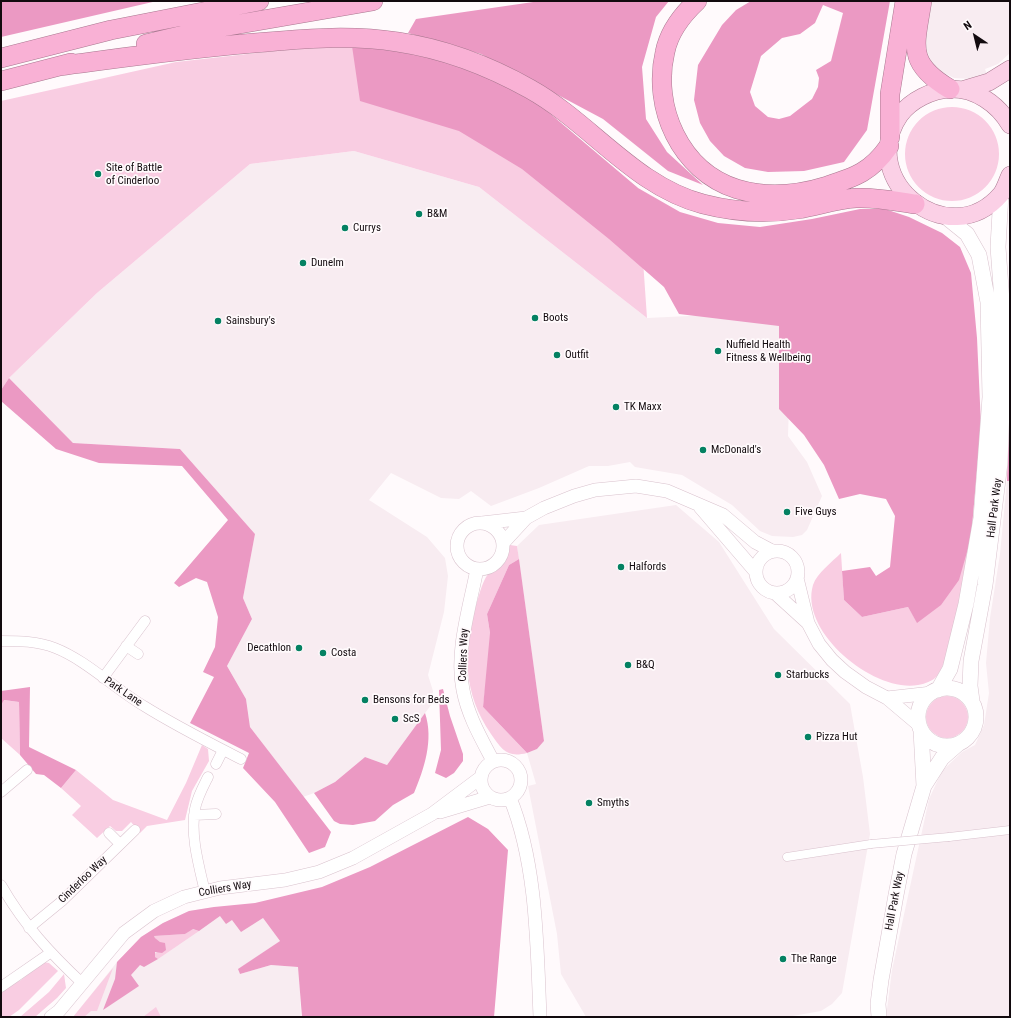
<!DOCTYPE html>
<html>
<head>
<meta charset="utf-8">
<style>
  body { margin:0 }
  #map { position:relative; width:1011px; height:1018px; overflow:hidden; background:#fffafc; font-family:"Roboto Condensed",sans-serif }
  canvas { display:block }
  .frame { position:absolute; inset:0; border:2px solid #120a0e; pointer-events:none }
  .north { position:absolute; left:955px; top:16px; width:40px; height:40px; -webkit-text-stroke:3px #fffafc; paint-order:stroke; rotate:325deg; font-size:11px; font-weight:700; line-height:16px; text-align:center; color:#120a0e }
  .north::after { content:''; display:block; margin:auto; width:14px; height:18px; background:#120a0e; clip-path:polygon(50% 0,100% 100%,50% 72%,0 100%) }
</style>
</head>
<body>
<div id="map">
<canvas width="1011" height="1018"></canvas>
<div class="frame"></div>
<div class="north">N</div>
</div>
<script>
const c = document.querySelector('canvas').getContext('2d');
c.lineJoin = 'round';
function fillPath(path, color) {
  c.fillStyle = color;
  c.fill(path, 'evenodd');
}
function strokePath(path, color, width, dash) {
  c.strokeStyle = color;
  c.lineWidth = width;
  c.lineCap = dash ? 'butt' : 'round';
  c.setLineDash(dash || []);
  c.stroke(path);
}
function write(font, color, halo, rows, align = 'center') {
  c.font = font + ' "Roboto Condensed",sans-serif';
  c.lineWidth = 3.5;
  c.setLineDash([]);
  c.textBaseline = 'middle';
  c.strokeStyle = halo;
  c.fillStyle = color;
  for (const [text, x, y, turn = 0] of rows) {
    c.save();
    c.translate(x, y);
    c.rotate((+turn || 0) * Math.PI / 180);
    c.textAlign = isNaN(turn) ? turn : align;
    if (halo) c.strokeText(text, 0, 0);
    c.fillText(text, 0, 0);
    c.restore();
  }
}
fillPath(new Path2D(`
  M929,1H1010V53L998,64L985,69L987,75L971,79L954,78L942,72L932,63L927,51L926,34Z
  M354,151L479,187L647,318L792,311L788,436L807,462L822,496L807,530L802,535L793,537L772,536L760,531L732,505L682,475L635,467L630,462L608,466H589L539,488L491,506L471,491L459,499L441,498L391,473L369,500L427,537L445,558L448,576L444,612L428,675L433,691L431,705L387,765L365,757L335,782L314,793L303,797L250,727L246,699L227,666L252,619L243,598L255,534L180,449L73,443L9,378L97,293L250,164Z
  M1010,400V1017H886L892,970L929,799L942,771L962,752L975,745L984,725L989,693L986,663L990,618L1000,554L1007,481Z
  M676,505L719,542L774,629L850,704L863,777L870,834L842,993L832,1004L821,1011L787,1017H586L561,974L557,934L528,786L536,784L527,753L537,749L544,741L517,546L539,525Z
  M214,907L263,918L280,941L239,969L240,974L271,965L299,967L301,1016L73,1017L117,962L141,937L163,923L189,911Z`), '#f8ecf1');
fillPath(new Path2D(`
  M352,46L541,106L638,188L647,318L479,187L354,151L250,164L97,293L9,378L1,390V101L176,62L292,49Z
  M905 154a47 47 0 1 1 94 0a47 47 0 1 1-94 0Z
  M971,538C965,566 953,658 937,676C933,681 924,684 918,685C874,693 799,632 813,585C817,573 832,562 841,553L844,600L862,617L908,607L917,622Z
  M510,545L517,546L519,559L509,565L487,614L490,633V649L483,707L527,753C507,758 502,750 491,734C463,693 463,652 476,605C479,596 481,586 486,577C490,571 496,567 501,561C504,556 507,551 510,545Z
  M926 717a21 21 0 1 1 42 0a21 21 0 1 1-42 0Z
  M3,700L19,702L20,755L1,738V705Z
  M202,745L208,749L209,761L192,791L185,820L147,826L140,833L131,822L122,831H116L110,826L97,838L72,815L81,806L61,788L76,770L113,800L167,820L186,783Z
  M192,929L199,931L158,959L155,957L154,954L158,952L160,942L155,938L154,936L185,934Z
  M43,962L49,963L58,971L19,1010L9,1017H1V990L21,980Z
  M113,968L97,1011H91L84,1017H73Z
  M64,974L66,988L57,998L35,1017H20L49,992Z
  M156,1007L161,1017H143Z`), '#f9cde2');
fillPath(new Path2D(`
  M1,1H157L1,37Z
  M540,1H669L656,17L642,67L646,119L667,152L703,185L668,171L603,119L481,54L408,33L416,19Z
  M751,1H890L867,130L844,162L804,171L768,172L745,168L724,156L710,141L700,123L694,100L698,65L722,25L736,10ZM823,5L843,13L831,61L816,70L819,78L818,87L812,99L790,116L779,119L768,117L755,106L750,92L761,56L782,38L800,34L815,23Z
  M352,46L396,48L449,61L496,81L541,106L638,188L680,212L718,223L760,227L812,219L860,209H885L909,217L942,233L960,247L971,273L977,338L981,425L971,538L959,580L941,605L917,623L908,607L862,617L844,600L842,571L870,567L876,576L890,567L895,516L886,499L860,494L839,499L824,465L804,435L779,409V326L679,314L664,287L609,239L522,169L459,131L360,101Z
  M9,378L73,443L180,449L255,534L243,598L252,619L227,666L246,699L250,727L331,832L325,847L309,853L275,802L243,768L249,753L190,723L214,677L203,672L215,647L218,617L207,582L196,578L179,587L174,583L228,520L182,466L99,463L56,449L1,401V390Z
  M1010,400V481H1007Z
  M519,559L544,741L537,749L527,753L483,707L490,633L487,614L509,565Z
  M30,687L29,747L76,770L61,788L44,775L36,774L20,755L19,702L4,700L1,705V691Z
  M443,689L450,716L463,754V761L454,773L446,778L435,773L441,750L439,690Z
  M425,713C434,740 424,769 414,793L393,805L375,821L353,825L340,824L334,821L314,793L335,782L365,757L387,765Z
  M468,817L488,829L508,850L494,1017H302L298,967L271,965L240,974L238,969L280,941L263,918L241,932L232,920L226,924L220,916L199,931L193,929L185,934L154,936L155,938L160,942L165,943L166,950L162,953L155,952V957L158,959L144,967L140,965L131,975L139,986L103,1010L115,979L117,962L141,937L163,923L189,911L214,907L255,903L322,887L370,867Z`), '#eb99c3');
const pedestrian = new Path2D(`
  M949,837L1010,830
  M787,857L871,844`);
const minor = new Path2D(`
  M1,641C19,641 38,641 55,648C86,660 115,689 144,706C176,726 208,742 241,759
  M126,646L138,654
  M103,678L145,621
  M216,764L223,750
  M1,792L27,770
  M194,815L216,814
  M109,833L120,844
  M1,885C24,925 50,953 83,984
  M205,892C199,866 190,835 195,809C197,798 203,787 208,777
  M29,928L62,901L135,830
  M1,987L50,953`);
const tertiary = new Path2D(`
  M700,507L755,571
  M482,523L526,518
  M457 546a23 23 0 1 1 46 0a23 23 0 1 1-46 0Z
  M503,543L526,518L544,508L574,496L595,490L636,486L667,491L723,515L755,542L772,551
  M756 572a21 21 0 1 1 42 0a21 21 0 1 1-42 0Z
  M477,569C470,606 455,652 463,690C468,716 481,738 493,761
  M797,578L808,623L819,644L832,660L845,672L866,687L887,698L919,725
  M775,593L808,623
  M887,698L932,693
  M481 780a20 20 0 1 1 40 0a20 20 0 1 1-40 0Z
  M510,798C537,864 537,946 540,1017
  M440,812L490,797
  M51,1017L59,1011L124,933L154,911L184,897L220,888L285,880L319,872L353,858L432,814L480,778`);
const secondary = new Path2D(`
  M918 717a29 29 0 1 1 58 0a29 29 0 1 1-58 0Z
  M938,690L950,669L966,604L981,518L990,397L988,302L979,255L967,234L946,217
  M972,701L970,686L971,661L985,585L1000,463L1003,381L1002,301L998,247L1001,194
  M924,786L942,758L958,744
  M879,1017L878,1004L881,980L896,895L904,854L924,786L921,730`);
const primary = new Path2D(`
  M962,90L989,82L1010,69
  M1010,125C998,104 975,88 950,89C932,90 911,100 900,115C855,180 949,255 1001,194C1005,189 1007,181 1010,175`);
const motorway = new Path2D(`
  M697,1C683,14 669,32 665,52C652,107 680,171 737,189C767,198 798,195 827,186C855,177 871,172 889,146
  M922,1C915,46 906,63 950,89
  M146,44L205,30L373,1
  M1,58L111,30L259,1
  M59,66C128,57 197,47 267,42C312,38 353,35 398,42C445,49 489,66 530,89C591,123 634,186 703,204C734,212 767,214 798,209C817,206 837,199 856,198C876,197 895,201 915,204
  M1,81L71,63
  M890,137V94L905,1`);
strokePath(pedestrian, '#d9c2cd', 9);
strokePath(minor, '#d9c2cd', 11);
strokePath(tertiary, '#d9c2cd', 14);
strokePath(secondary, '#d9c2cd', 16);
strokePath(primary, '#a8778f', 18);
strokePath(motorway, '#a8778f', 20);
strokePath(pedestrian, '#fff', 8);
strokePath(minor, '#fff', 10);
strokePath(tertiary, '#fff', 13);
strokePath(secondary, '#fff', 15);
strokePath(primary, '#fbd0e6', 17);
strokePath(motorway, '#f9b1d5', 19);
const pedestrianBridge = new Path2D(`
  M871,844L949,837`);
strokePath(pedestrianBridge, '#d9c2cd', 9, []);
strokePath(pedestrianBridge, '#fff', 8);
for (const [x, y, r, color] of [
  [98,174,4,"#048162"],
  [419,214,4,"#048162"],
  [345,228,4,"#048162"],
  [303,263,4,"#048162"],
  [535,318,4,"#048162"],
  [218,321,4,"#048162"],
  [718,351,4,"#048162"],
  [557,355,4,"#048162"],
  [616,407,4,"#048162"],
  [703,450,4,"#048162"],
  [787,512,4,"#048162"],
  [621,567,4,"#048162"],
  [299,648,4,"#048162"],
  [323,653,4,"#048162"],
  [628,665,4,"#048162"],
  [778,675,4,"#048162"],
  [365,700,4,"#048162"],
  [395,719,4,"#048162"],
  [808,737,4,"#048162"],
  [589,803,4,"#048162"],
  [783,959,4,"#048162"]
]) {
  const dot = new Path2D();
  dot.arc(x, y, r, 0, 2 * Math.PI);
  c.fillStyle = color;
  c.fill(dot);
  strokePath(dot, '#fffafc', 1.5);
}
write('11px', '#120a0e', '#fffafc', [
  ["Site of Battle",106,168],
  ["of Cinderloo",106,181],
  ["B&M",427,214],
  ["Currys",353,228],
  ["Dunelm",311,263],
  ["Boots",543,318],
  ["Sainsbury's",226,321],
  ["Nuffield Health",726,345],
  ["Fitness & Wellbeing",726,358],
  ["Outfit",565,355],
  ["TK Maxx",624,407],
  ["McDonald's",711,450],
  ["Five Guys",795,512],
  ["Halfords",629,567],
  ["Decathlon",291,648,"right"],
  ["Costa",331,653],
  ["B&Q",636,665],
  ["Starbucks",786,675],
  ["Bensons for Beds",373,700],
  ["ScS",403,719],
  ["Pizza Hut",816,737],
  ["Smyths",597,803],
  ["The Range",791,959]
], 'left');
write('11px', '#120a0e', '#fffafc', [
  ["Hall Park Way",995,508,-83],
  ["Colliers Way",464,655,-88],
  ["Park Lane",123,692,34],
  ["Cinderloo Way",83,880,-44],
  ["Colliers Way",225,889,-10],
  ["Hall Park Way",895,901,-79]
]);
</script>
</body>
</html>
